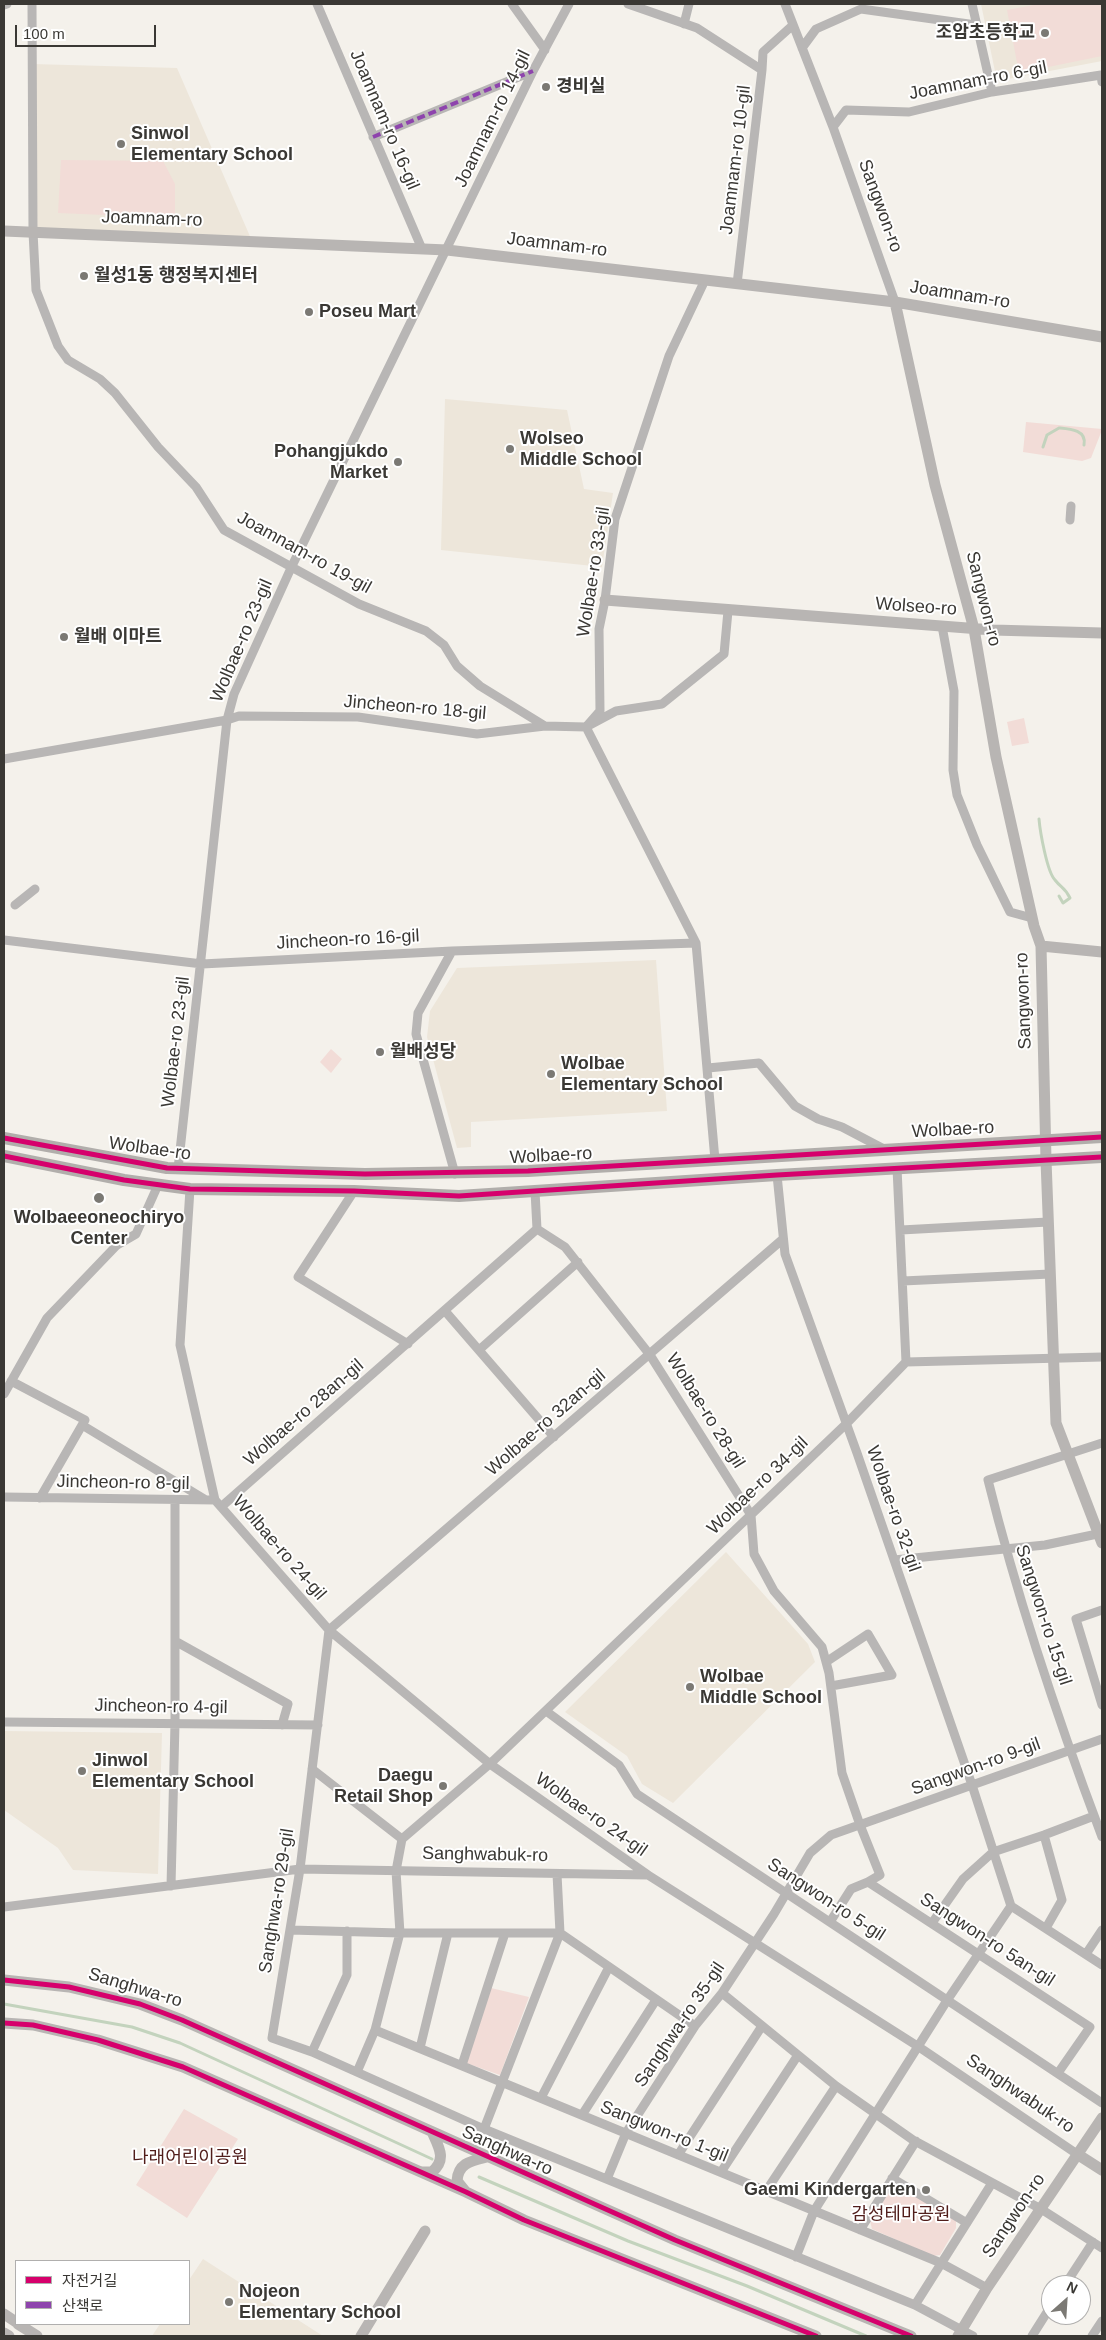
<!DOCTYPE html>
<html>
<head>
<meta charset="utf-8">
<style>
  body { margin:0 }
  #map { position:relative; width:1106px; height:2340px; overflow:hidden; background:#f4f1eb; font-family:Arial,"Noto Sans KR",sans-serif }
  canvas { display:block }
  .frame { position:absolute; inset:0; border:5px solid #3a3834; pointer-events:none }
  .legend { position:absolute; left:15px; top:2260px; width:175px; height:65px; box-sizing:border-box; background:#fff; border:1px solid #b0afae; margin:0; padding:6px 9px; list-style:none; font-size:15px; color:#3a3834 }
  .legend li { display:flex; align-items:center; gap:10px; height:25px }
  .legend b { width:25px; border:1px solid #b0afae }
  .north { position:absolute; left:1041px; top:2275px; width:50px; height:50px; box-sizing:border-box; background:#fff; border:1px solid #b0afae; border-radius:50%; rotate:26deg; font-size:14px; font-weight:700; line-height:20px; text-align:center; color:#3a3834 }
  .north::after { content:''; display:block; margin:auto; width:18px; height:22px; background:#7b7974; clip-path:polygon(50% 0,100% 100%,50% 72%,0 100%) }
  .scale { position:absolute; left:15px; top:25px; width:141px; height:22px; box-sizing:border-box; border:2px solid #3a3834; border-top:0; padding-left:6px; font-size:15px; line-height:18px; white-space:nowrap; color:#3a3834; -webkit-text-stroke:4px #fff; paint-order:stroke }
</style>
</head>
<body>
<div id="map">
<canvas width="1106" height="2340"></canvas>
<div class="frame"></div>
<ul class="legend">
<li><b style="height:6px;background:#d6006c"></b>자전거길</li>
<li><b style="height:6px;background:#8e44ad"></b>산책로</li>
</ul>
<div class="north">N</div>
<div class="scale">100 m</div>
</div>
<script>
const c = document.querySelector('canvas').getContext('2d');
c.lineJoin = 'round';
function fillPath(path, color) {
  c.fillStyle = color;
  c.fill(path, 'evenodd');
}
function strokePath(path, color, width, dash) {
  c.strokeStyle = color;
  c.lineWidth = width;
  c.lineCap = dash ? 'butt' : 'round';
  c.setLineDash(dash || []);
  c.stroke(path);
}
function write(font, color, halo, rows, align = 'center') {
  c.font = font + ' Arial,"Noto Sans KR",sans-serif';
  c.lineWidth = 4;
  c.setLineDash([]);
  c.textBaseline = 'middle';
  c.strokeStyle = halo;
  c.fillStyle = color;
  for (const [text, x, y, turn = 0] of rows) {
    c.save();
    c.translate(x, y);
    c.rotate((+turn || 0) * Math.PI / 180);
    c.textAlign = isNaN(turn) ? turn : align;
    if (halo) c.strokeText(text, 0, 0);
    c.fillText(text, 0, 0);
    c.restore();
  }
}
fillPath(new Path2D(`
  M981,4H1102V61L997,81Z
  M32,64L177,68L252,241L33,232Z
  M445,399L567,410L584,489L613,493L602,567L441,550Z
  M656,960L667,1111L471,1122V1147L457,1148L427,1037L430,1011L457,968Z
  M726,1552L808,1644L815,1662L673,1803L642,1784L627,1756L565,1712Z
  M4,1731L162,1733L158,1874L73,1870L58,1848L4,1810Z
  M203,2259L323,2336H152L160,2324H189V2280Z`), '#ede6da');
fillPath(new Path2D(`
  M1039,4H1102V56L1019,73L1007,10Z
  M61,160L163,161L175,184V218L58,213Z
  M1026,422L1102,429V430L1091,458L1082,461L1023,452Z
  M1024,718L1029,743L1012,746L1007,722Z
  M331,1049L342,1059L331,1073L320,1062Z
  M491,1988L529,1997L500,2075L466,2063Z
  M184,2109L238,2139L187,2218L136,2185Z
  M897,2184L956,2220V2228L940,2255L933,2256L872,2229L870,2221L891,2185Z`), '#f2dcd7');
strokePath(new Path2D(`
  M1043,447L1047,435L1059,428C1070,429 1087,430 1084,445
  M1039,819C1040,831 1047,872 1055,880C1062,889 1064,886 1070,898L1063,903L1059,896
  M4,2004L132,2027L180,2043L432,2159
  M479,2177L628,2241L747,2286L866,2336`), '#c3d3bd', 3);
strokePath(new Path2D(`
  M32,4L33,232L36,290L58,346L68,360L100,379L115,393L158,447L196,487L224,530L359,604L426,631L444,645L457,666L480,686L545,726
  M317,4L422,249
  M512,4L545,50
  M628,4L697,28L762,70L737,284
  M785,4L833,127L895,302
  M972,4L992,92
  M4,5L7,4
  M684,24L689,4
  M802,48L816,29L861,9L976,25
  M762,70L763,52L793,25
  M833,127L846,110L909,112L992,92L1101,75L1102,82
  M373,137L533,71
  M705,280L669,356L615,519L605,600L599,629L600,711L586,727L696,943L715,1160
  M1070,520L1071,506
  M942,626L954,691L953,770L957,795L977,845L1010,912L1032,918
  M4,759L227,720L239,716L358,717L477,734L545,726L586,727L616,711L662,704L724,654L728,611
  M15,905L35,889
  M4,940L202,964L452,951L696,943
  M452,951L418,1013L416,1034L455,1174
  M708,1068L759,1063L795,1106L818,1119L842,1127L884,1149
  M178,1169L227,720L234,694L291,568L533,71L569,4
  M777,1175L785,1254L857,1453L972,1785L1011,1906L1102,1965
  M190,1189L180,1345L215,1500L329,1630L490,1764L648,1875
  M354,1191L298,1277L408,1344
  M535,1191L537,1229
  M537,1229L565,1247L650,1355L751,1515L754,1554L774,1591L822,1647L829,1673L842,1773L860,1825L880,1875L868,1882
  M901,1230L1048,1222
  M783,1239L329,1630L300,1869L272,2038L312,2052L484,2129L915,2305L973,2336
  M903,1281L1050,1274
  M445,1311L554,1437
  M479,1350L578,1262
  M906,1362L1102,1357
  M11,1381L85,1420L40,1498
  M4,1394L47,1318L117,1245L136,1234L158,1185
  M82,1425L206,1500
  M1102,1443L988,1480C1018,1601 1058,1720 1102,1837
  M4,1497L215,1500
  M221,1507L537,1229
  M894,1560L1045,1545L1102,1533
  M1102,1610L1076,1619L1102,1705
  M175,1641L288,1704L282,1725
  M826,1662L868,1634L892,1675L831,1686
  M546,1711L619,1765L637,1794L1102,2103
  M4,1722L318,1725
  M312,1769L402,1839
  M1044,1835L1062,1900L1046,1928
  M402,1839L493,1761L846,1424L906,1362L897,1168
  M171,1886L175,1723V1500
  M4,1907L300,1869L648,1875L919,2047L1077,2154
  M830,1922L851,1889L868,1882L1090,2027L1058,2073
  M932,1923L963,1879L993,1852L1044,1835L1094,1816
  M290,1930L400,1933H560L695,2026
  M1086,1954L1102,1930
  M722,1993L836,2086L913,2140L1041,2209L1102,2248
  M375,2030L941,2263L987,2288
  M420,2048L448,1933
  M312,2052L347,1975V1931
  M462,2065L505,1933
  M357,2072L375,2030L400,1933L396,1871L402,1839
  M541,2098L609,1967
  M582,2115L656,2000
  M484,2129L560,1933L557,1874
  M678,2155L762,2026
  M721,2172L798,2055
  M892,2178L967,2223
  M607,2179L626,2133L695,2026L722,1993L774,1914L810,1853L831,1835L1102,1739
  M766,2191L836,2086
  M860,2230L916,2141
  M796,2257L814,2211L948,1999L1011,1906
  M1065,2285L1093,2242
  M915,2305L992,2183
  M1032,2336L1051,2306
  M1092,2336L1102,2321`), '#b8b6b5', 9);
strokePath(new Path2D(`
  M4,231L447,250L895,302L1102,337
  M895,302L935,485L974,629L996,757L1034,926L1041,946L1046,1160L1056,1423L1102,1543
  M605,600L993,630L1102,633
  M1041,946L1102,952
  M4,1980L69,1987L140,2004L182,2020L675,2240L911,2336
  M4,2023L33,2025L98,2040L183,2067L466,2192L524,2220L816,2336
  M1077,2154L1102,2170
  M422,2172H432C446,2160 440,2149 433,2134
  M465,2191L457,2181C458,2163 471,2161 487,2157
  M4,2314L16,2322
  M18,2324L37,2336
  M4,2333L9,2336
  M361,2336L425,2231
  M958,2336L987,2288L1102,2118`), '#b8b5b3', 11);
strokePath(new Path2D(`
  M4,1138L167,1168L365,1174L528,1171L1102,1137
  M4,1156L124,1180L190,1189L354,1191L459,1196L777,1175L1102,1157`), '#b1aeab', 12);
strokePath(new Path2D(`
  M373,137L533,71`), '#8e44ad', 4, [8, 4]);
strokePath(new Path2D(`
  M4,1138L167,1168L365,1174L528,1171L1102,1137
  M4,1156L124,1180L190,1189L354,1191L459,1196L777,1175L1102,1157
  M4,1980L69,1987L140,2004L182,2020L675,2240L911,2336
  M4,2023L33,2025L98,2040L183,2067L466,2192L524,2220L816,2336`), '#d6006c', 5);
for (const [x, y, r, color] of [
  [1045,33,5,"#7b7974"],
  [546,87,5,"#7b7974"],
  [121,144,5,"#7b7974"],
  [84,276,5,"#7b7974"],
  [309,312,5,"#7b7974"],
  [510,449,5,"#7b7974"],
  [398,462,5,"#7b7974"],
  [64,637,5,"#7b7974"],
  [380,1052,5,"#7b7974"],
  [551,1074,5,"#7b7974"],
  [99,1198,6,"#7b7974"],
  [690,1687,5,"#7b7974"],
  [82,1771,5,"#7b7974"],
  [443,1786,5,"#7b7974"],
  [926,2190,5,"#7b7974"],
  [229,2302,5,"#7b7974"]
]) {
  const dot = new Path2D();
  dot.arc(x, y, r, 0, 2 * Math.PI);
  c.fillStyle = color;
  c.fill(dot);
  strokePath(dot, '#fff', 2);
}
write('bold 18px', '#3a3834', '#fff', [
  ["조암초등학교",1035,33,"right"],
  ["경비실",556,87],
  ["Sinwol",131,134],
  ["Elementary School",131,155],
  ["월성1동 행정복지센터",94,276],
  ["Poseu Mart",319,312],
  ["Wolseo",520,439],
  ["Middle School",520,460],
  ["Pohangjukdo",388,452,"right"],
  ["Market",388,473,"right"],
  ["월배 이마트",74,637],
  ["월배성당",390,1052],
  ["Wolbae",561,1064],
  ["Elementary School",561,1085],
  ["Wolbaeeoneochiryo",99,1218,"center"],
  ["Center",99,1239,"center"],
  ["Wolbae",700,1677],
  ["Middle School",700,1698],
  ["Jinwol",92,1761],
  ["Elementary School",92,1782],
  ["Daegu",433,1776,"right"],
  ["Retail Shop",433,1797,"right"],
  ["Gaemi Kindergarten",916,2190,"right"],
  ["Nojeon",239,2292],
  ["Elementary School",239,2313]
], 'left');
write('18px', '#3a3834', '#fff', [
  ["Joamnam-ro 6-gil",978,81,-11],
  ["Joamnam-ro 14-gil",493,119,-64],
  ["Joamnam-ro 16-gil",384,120,67],
  ["Joamnam-ro 10-gil",736,160,-83],
  ["Sangwon-ro",880,206,70],
  ["Joamnam-ro",152,219,2],
  ["Joamnam-ro",557,245,7],
  ["Joamnam-ro",960,295,9],
  ["Joamnam-ro 19-gil",304,553,29],
  ["Wolbae-ro 33-gil",594,572,-81],
  ["Sangwon-ro",983,599,76],
  ["Wolseo-ro",916,607,4],
  ["Wolbae-ro 23-gil",242,641,-67],
  ["Jincheon-ro 18-gil",415,708,5],
  ["Jincheon-ro 16-gil",348,940,-3],
  ["Sangwon-ro",1024,1001,-92],
  ["Wolbae-ro 23-gil",176,1042,-83],
  ["Wolbae-ro",953,1130,-3],
  ["Wolbae-ro",150,1149,8],
  ["Wolbae-ro",551,1156,-3],
  ["Wolbae-ro 28-gil",705,1411,58],
  ["Wolbae-ro 28an-gil",304,1413,-41],
  ["Wolbae-ro 32an-gil",546,1423,-41],
  ["Jincheon-ro 8-gil",123,1483,1],
  ["Wolbae-ro 34-gil",758,1486,-44],
  ["Wolbae-ro 32-gil",893,1509,71],
  ["Wolbae-ro 24-gil",279,1548,49],
  ["Sangwon-ro 15-gil",1043,1615,72],
  ["Jincheon-ro 4-gil",161,1707,1],
  ["Sangwon-ro 9-gil",976,1767,-20],
  ["Wolbae-ro 24-gil",591,1815,35],
  ["Sanghwabuk-ro",485,1855,1],
  ["Sangwon-ro 5-gil",826,1900,33],
  ["Sanghwa-ro 29-gil",277,1901,-81],
  ["Sangwon-ro 5an-gil",987,1940,33],
  ["Sanghwa-ro",135,1988,17],
  ["Sanghwa-ro 35-gil",680,2025,-56],
  ["Sanghwabuk-ro",1020,2094,34],
  ["Sangwon-ro 1-gil",664,2132,22],
  ["Sanghwa-ro",507,2151,24],
  ["Sangwon-ro",1014,2216,-56]
]);
write('18px', '#511e1b', '#fff', [
  ["나래어린이공원",190,2158],
  ["감성테마공원",901,2215]
]);
</script>
</body>
</html>
